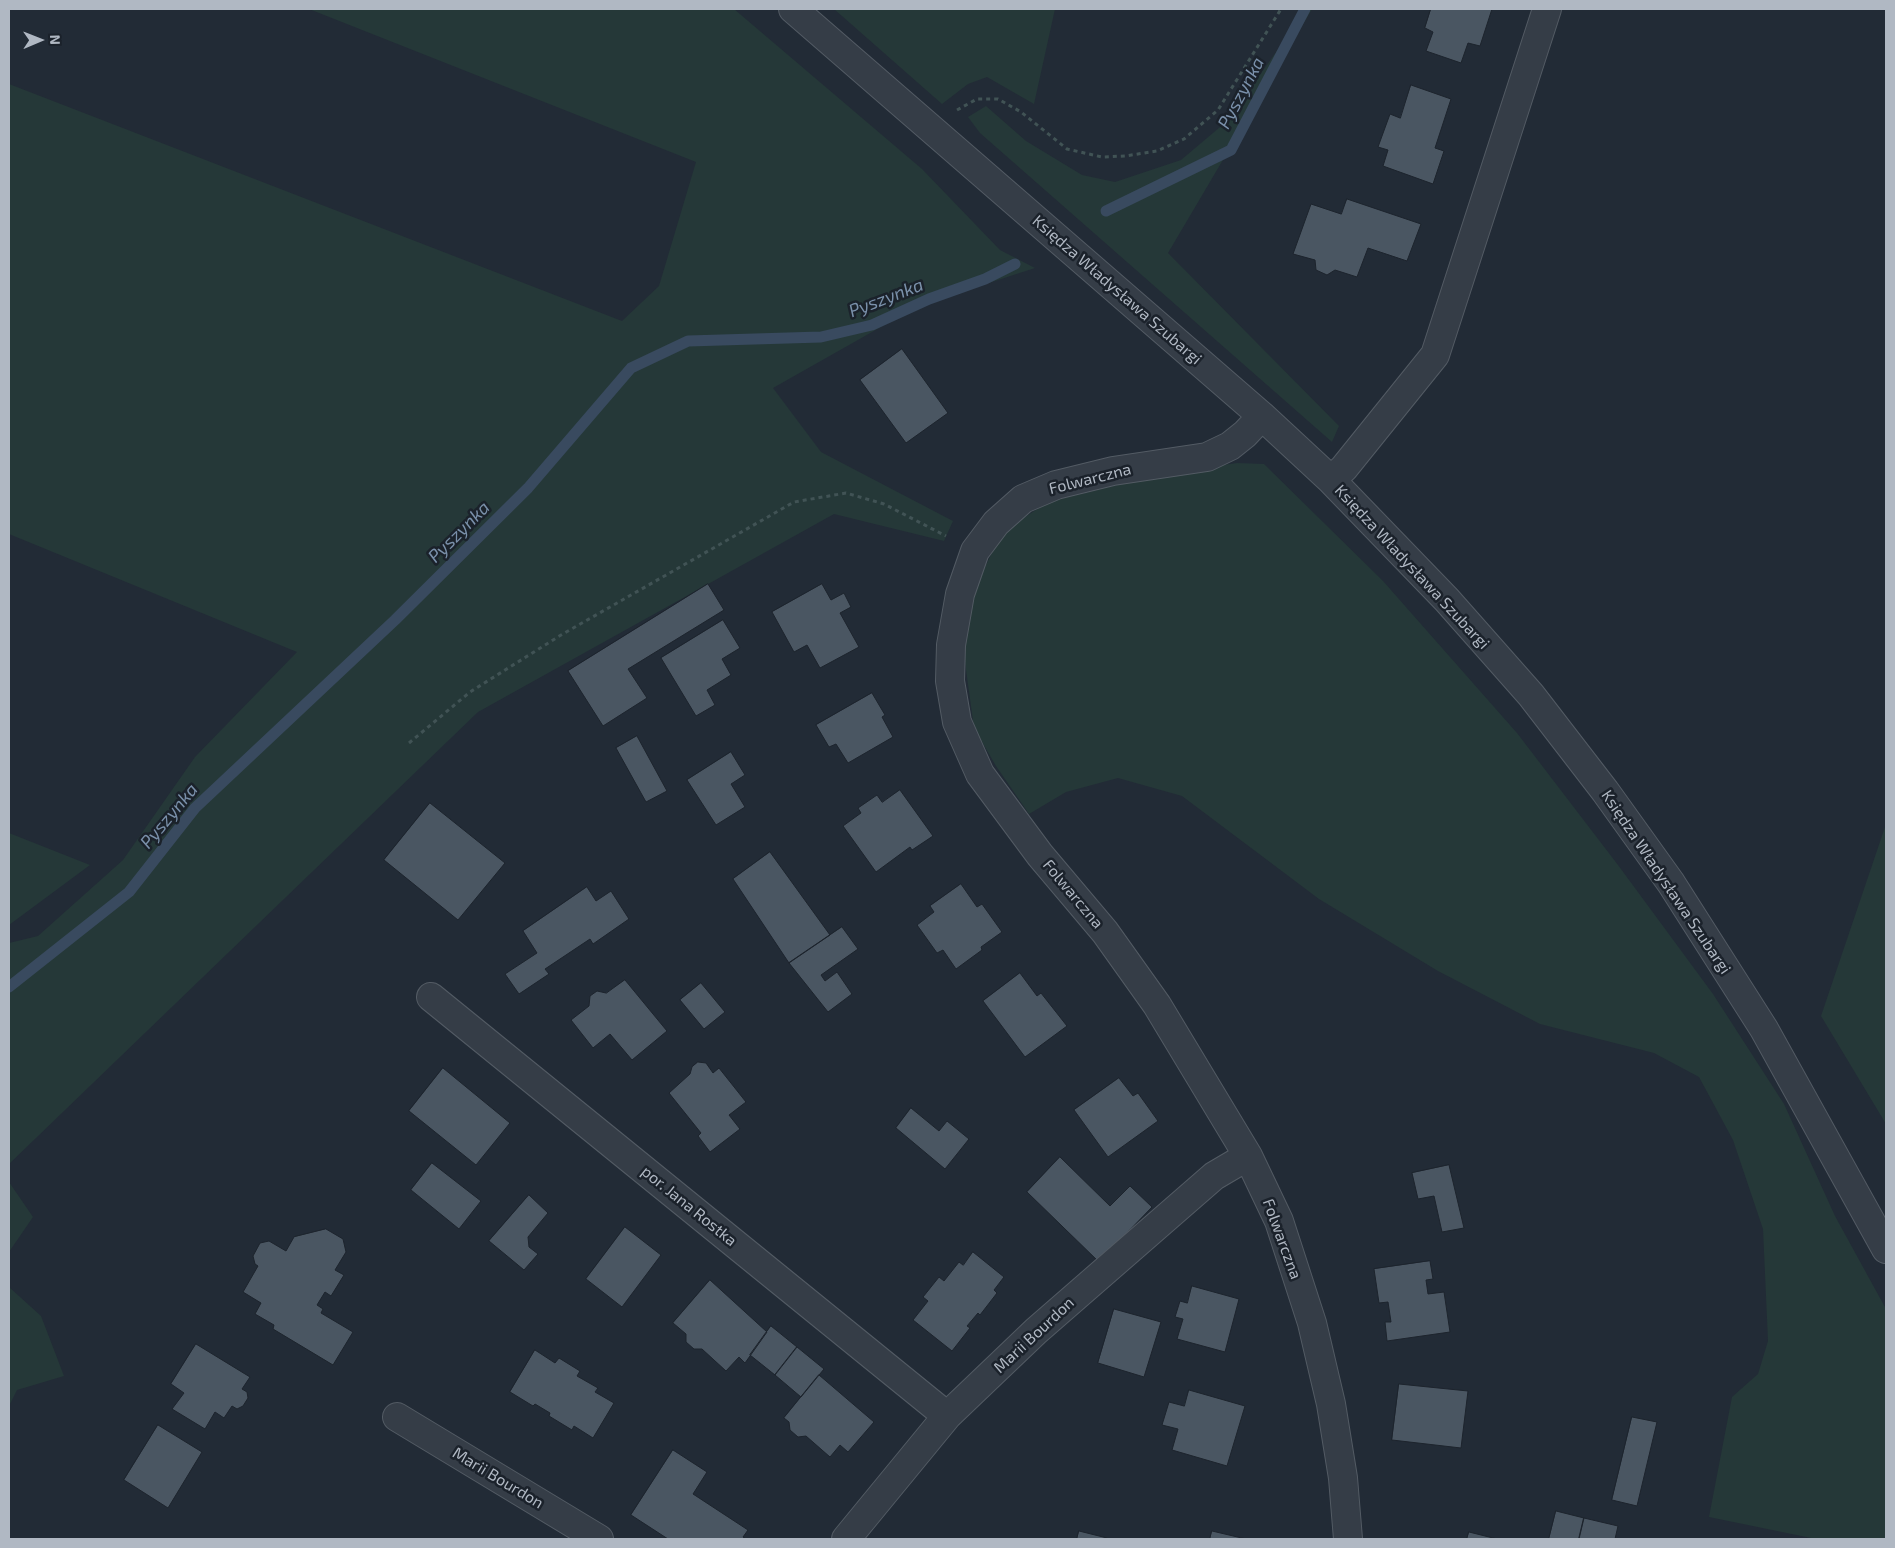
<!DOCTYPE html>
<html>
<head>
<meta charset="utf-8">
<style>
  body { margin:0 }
  #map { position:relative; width:1895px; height:1548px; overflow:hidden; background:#222b36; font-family:"Exo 2",sans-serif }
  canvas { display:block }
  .frame { position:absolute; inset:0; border:10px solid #b0b8c3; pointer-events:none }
  .north { position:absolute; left:15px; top:15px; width:50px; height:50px; -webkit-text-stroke:4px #1b222b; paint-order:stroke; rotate:89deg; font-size:14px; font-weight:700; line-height:20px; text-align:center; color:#b0b8c3 }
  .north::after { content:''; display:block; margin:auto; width:18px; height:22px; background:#b0b8c3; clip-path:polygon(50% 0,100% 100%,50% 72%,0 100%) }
</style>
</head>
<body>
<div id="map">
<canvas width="1895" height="1548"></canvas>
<div class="frame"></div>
<div class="north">N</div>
</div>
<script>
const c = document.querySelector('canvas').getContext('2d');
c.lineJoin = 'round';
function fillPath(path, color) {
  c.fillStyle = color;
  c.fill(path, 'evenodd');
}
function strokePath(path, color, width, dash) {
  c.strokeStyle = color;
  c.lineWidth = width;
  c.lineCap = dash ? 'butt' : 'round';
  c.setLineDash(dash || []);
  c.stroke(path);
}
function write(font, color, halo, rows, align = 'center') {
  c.font = font + ' "Exo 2",sans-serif';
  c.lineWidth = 5;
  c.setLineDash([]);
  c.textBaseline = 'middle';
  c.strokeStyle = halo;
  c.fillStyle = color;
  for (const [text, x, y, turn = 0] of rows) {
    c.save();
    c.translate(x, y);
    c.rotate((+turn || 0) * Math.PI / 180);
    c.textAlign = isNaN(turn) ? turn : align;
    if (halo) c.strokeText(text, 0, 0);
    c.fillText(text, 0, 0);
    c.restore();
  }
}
fillPath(new Path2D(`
  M309,9H734L922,169L1000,250L1035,268L918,306L773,388L821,452L953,521L944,541L834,514L478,712L9,1164V943L38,936L123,860L195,757L297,652L9,534V84L622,321L659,286L696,162Z
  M834,9H1055L1034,104L987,77L968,84L942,104Z
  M1307,9H1312L1168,253L1339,426L1332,442L980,133L968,117L986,106L1026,141L1082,175L1115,182L1181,160L1226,122Z
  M1237,463L1264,464L1383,581L1517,733L1618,865L1713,994L1784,1104L1835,1216L1886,1309V1539H1816L1709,1517L1732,1397L1758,1374L1768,1341L1763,1229L1733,1140L1699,1077L1654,1053L1540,1024L1438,971L1319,899L1182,796L1118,778L1066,792L1029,814L996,766L974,728L964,655L973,592L1002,532L1048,502L1163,474Z
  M1886,824V1124L1821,1016Z
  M9,833L90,865L9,925Z
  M9,1182L33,1217L9,1252Z
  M9,1287L41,1316L64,1376L17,1390L9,1406Z`), '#253838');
strokePath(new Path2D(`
  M1106,211L1231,150L1305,9
  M9,987L129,892L195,808L395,620L528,488L631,368L688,341L821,337L872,325L929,299L985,279L1015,264`), '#394a5f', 11);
const building = new Path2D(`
  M1431,9H1492L1480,46L1468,43L1461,63L1426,51L1433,32L1425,28Z
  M1411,85L1451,99L1435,148L1444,151L1433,184L1383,166L1388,150L1378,147L1390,114L1400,118Z
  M1347,199L1421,224L1407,261L1368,248L1357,277L1335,270L1327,275L1316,270L1315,260L1293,254L1311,204L1341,214Z
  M902,349L948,413L906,443L860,380Z
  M708,584L724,610L628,669L647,698L603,726L568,671Z
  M822,584L831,600L844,593L851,607L840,613L859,647L820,668L807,645L794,652L772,612Z
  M723,620L740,648L722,659L731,675L707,690L715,705L696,716L661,658Z
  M872,693L885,715L882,717L893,737L848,763L836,744L829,747L816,725Z
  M637,736L667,791L646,802L616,748Z
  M731,752L745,775L731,784L745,807L716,825L687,780Z
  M900,790L933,836L912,850L910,847L876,872L843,826L861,813L858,808L877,795L882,802Z
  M430,803L505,863L458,920L384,860Z
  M770,852L830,935L789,963L733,879Z
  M961,884L977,907L982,904L1002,932L981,947L982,950L956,969L943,950L937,953L917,925L934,912L930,906Z
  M587,887L596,901L611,891L629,919L593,944L590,939L545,969L549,974L519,994L505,974L537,953L523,931Z
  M842,927L858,949L821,975L825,981L837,972L852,994L828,1012L789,963Z
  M1020,973L1037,996L1041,993L1067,1026L1025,1057L983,1001Z
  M625,980L667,1031L632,1060L610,1034L593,1048L571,1020L589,1006L590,996L597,991L606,993Z
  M701,983L725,1012L704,1029L680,1000Z
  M698,1062L706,1063L713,1073L719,1068L746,1102L729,1115L740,1129L710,1152L698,1136L701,1133L669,1093L690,1074L692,1067Z
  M443,1068L510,1123L476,1165L409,1111Z
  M1119,1078L1133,1096L1138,1093L1158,1121L1108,1157L1074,1110Z
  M911,1108L939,1131L947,1121L969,1139L945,1169L896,1128Z
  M1060,1157L1110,1206L1130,1186L1152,1207L1099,1262L1027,1192Z
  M432,1163L481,1201L459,1229L411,1190Z
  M1449,1165L1464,1228L1442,1232L1434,1196L1418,1199L1412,1173Z
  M529,1195L548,1213L528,1237L529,1247L538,1254L524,1270L489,1241Z
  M625,1227L661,1255L622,1307L586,1279Z
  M326,1229L343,1239L346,1252L335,1270L344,1275L331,1296L325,1292L317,1305L323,1309L321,1313L353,1332L333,1365L273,1329L274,1325L255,1314L261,1303L243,1292L258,1266L255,1264L253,1256L260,1243L269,1241L286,1251L294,1237Z
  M973,1252L1004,1277L994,1290L997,1293L980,1315L978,1313L967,1326L970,1328L952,1351L913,1320L928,1301L923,1297L939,1277L944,1281L959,1262L963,1265Z
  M1430,1261L1433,1279L1426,1280L1428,1294L1444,1292L1450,1332L1387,1341L1385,1322H1391L1388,1302L1379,1303L1374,1269Z
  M710,1280L767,1332L745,1363L739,1357L726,1371L702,1349H694L686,1342V1334L673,1323Z
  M1192,1286L1239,1299L1225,1352L1177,1339L1183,1319L1175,1317L1180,1301L1187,1303Z
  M1114,1309L1161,1322L1144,1377L1098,1363Z
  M771,1326L797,1347L775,1375L750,1355Z
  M196,1344L250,1377L242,1389L247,1392L248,1398L243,1406L237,1409L232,1406L224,1418L215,1412L205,1429L172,1409L184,1393L171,1384Z
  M797,1347L824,1369L801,1397L775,1375Z
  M535,1350L555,1363L559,1358L580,1371L577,1376L598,1388L595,1392L614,1403L593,1438L574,1426L572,1430L549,1416L550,1413L535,1404L533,1406L510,1392Z
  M819,1375L874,1422L848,1452L840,1445L830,1457L806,1436L798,1437L790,1430L789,1422L784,1418Z
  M1399,1384L1468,1391L1461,1448L1392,1440Z
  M1189,1390L1245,1406L1227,1466L1172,1450L1178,1429L1162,1425L1169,1402L1184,1406Z
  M1632,1417L1657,1422L1637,1506L1612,1500Z
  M158,1425L202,1452L168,1508L124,1480Z
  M673,1450L707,1472L693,1494L748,1530L743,1537L746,1539H668L631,1515Z
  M1556,1511L1584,1518L1579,1539H1549Z
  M1584,1518L1618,1526L1615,1539H1579Z
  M1079,1531L1107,1538V1539H1077Z
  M1212,1531L1246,1539H1210Z
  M1469,1532L1497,1539H1467Z`);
fillPath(building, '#4a5662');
strokePath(building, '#1d242d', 1);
const minor = new Path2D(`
  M793,9L1262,416L1331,480L1447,600L1531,695L1605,791L1671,883L1764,1029L1886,1249
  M1262,416L1245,434L1230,446L1207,457L1113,471L1056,485L1023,499L996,523L975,551L960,594L951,645L950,681L957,722L980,774L1040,855L1105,932L1157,1005L1248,1156L1279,1221L1312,1323L1331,1404L1343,1478L1348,1539
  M1331,480L1344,468L1435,355L1547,9
  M431,997L947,1416
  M397,1417L599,1539
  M846,1539L947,1416L1036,1331L1214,1176L1248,1156`);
strokePath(minor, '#535b64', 30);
strokePath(new Path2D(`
  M957,110L977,99H998L1021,112L1067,149L1102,157L1125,156L1157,151L1184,139L1218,110L1281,9
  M409,743L470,692L561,635L794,502L846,493L884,504L946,536`), '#415355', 3, [4, 4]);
strokePath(minor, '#353d47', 28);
write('16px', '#b0b8c3', '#1b222b', [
  ["Księdza Władysława Szubargi",1117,290,41],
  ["Folwarczna",1090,479,-14],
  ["Księdza Władysława Szubargi",1412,567,47],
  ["Księdza Władysława Szubargi",1666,882,56],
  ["Folwarczna",1073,894,50],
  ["por. Jana Rostka",689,1206,39],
  ["Folwarczna",1282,1239,70],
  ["Marii Bourdon",1034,1335,-43],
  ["Marii Bourdon",498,1478,31]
]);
write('italic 18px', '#7a90aa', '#1b222b', [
  ["Pyszynka",1241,93,-62],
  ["Pyszynka",886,298,-21],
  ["Pyszynka",459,532,-45],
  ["Pyszynka",169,816,-50]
]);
</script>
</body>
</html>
